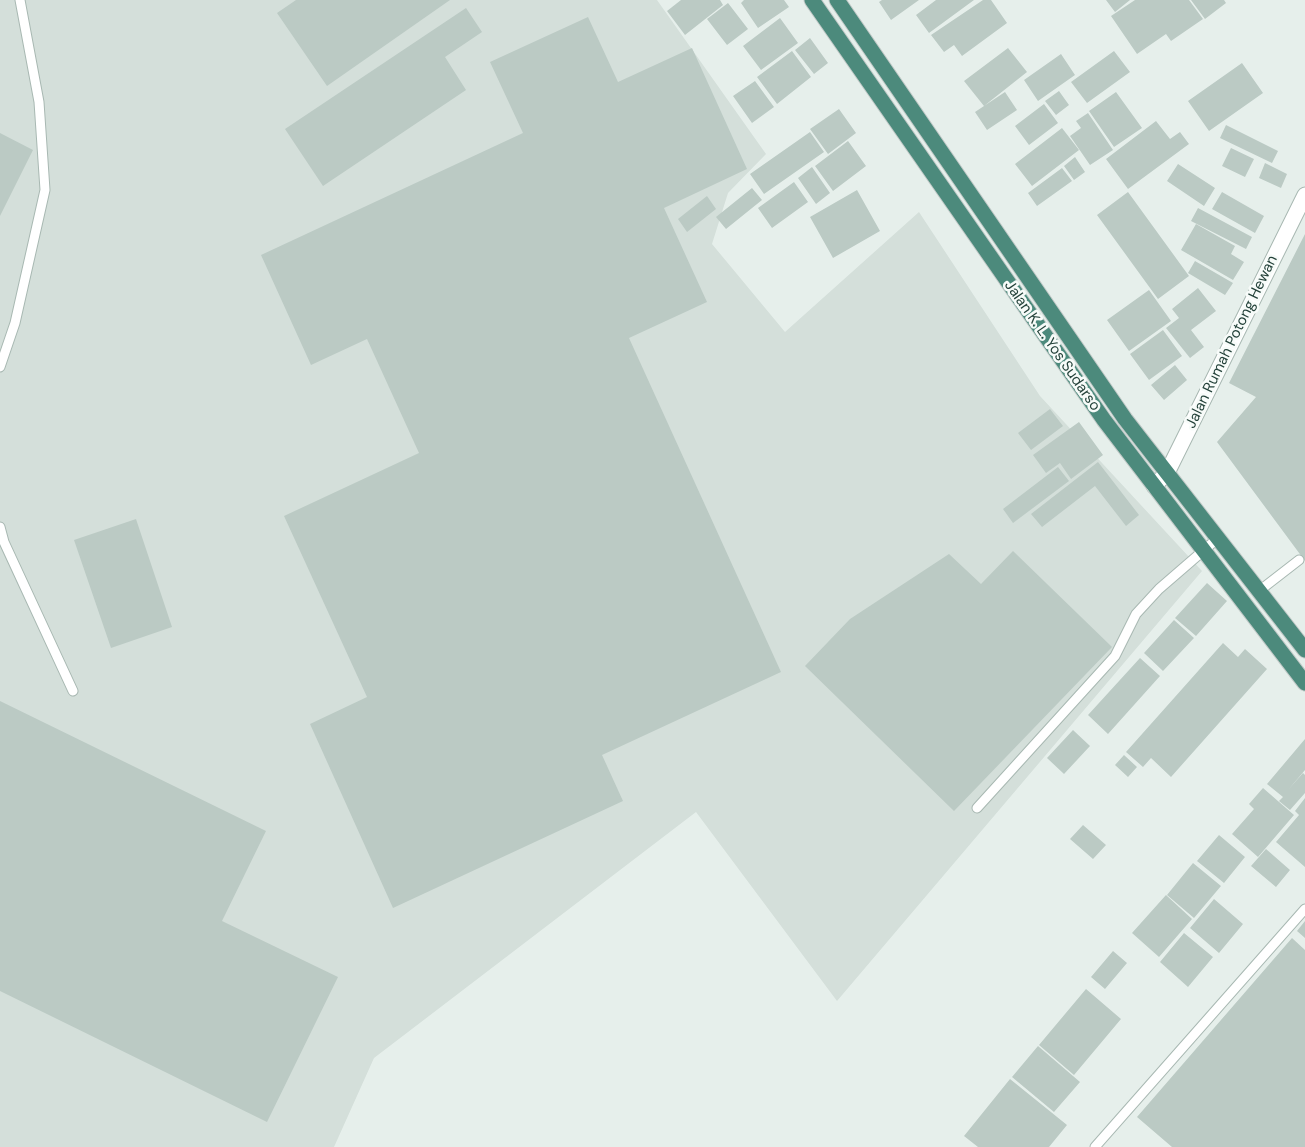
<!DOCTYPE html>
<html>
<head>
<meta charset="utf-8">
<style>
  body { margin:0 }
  canvas { display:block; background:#e6efeb }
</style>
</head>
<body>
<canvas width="1305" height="1147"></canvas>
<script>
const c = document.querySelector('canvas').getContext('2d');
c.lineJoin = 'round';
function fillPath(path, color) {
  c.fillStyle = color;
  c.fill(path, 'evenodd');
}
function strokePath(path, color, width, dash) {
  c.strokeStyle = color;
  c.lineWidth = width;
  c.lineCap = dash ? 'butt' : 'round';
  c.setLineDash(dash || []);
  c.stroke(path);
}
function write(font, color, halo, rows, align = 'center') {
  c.font = font + ' "DM Sans",sans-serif';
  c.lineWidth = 5;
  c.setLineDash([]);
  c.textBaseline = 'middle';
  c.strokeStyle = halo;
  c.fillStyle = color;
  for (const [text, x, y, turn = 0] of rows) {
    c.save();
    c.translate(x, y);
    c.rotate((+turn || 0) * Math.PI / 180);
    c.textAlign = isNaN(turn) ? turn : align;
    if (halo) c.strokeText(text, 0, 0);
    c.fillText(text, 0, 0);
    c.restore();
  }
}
fillPath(new Path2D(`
  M0,0H657L766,154L728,193L712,244L785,332L919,212L1040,396L1202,571L837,1001L696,812L374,1058L334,1147H0Z`), '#d4dfda');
fillPath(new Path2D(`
  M296,0H450L327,86L277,13Z
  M681,0H720L723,5L685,35L667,11Z
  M744,0H784L789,7L758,28L741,3Z
  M882,0H919L891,20L879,2Z
  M936,0H974L929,33L916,15Z
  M983,0H991L1007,23L962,56L954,45L944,52L931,35Z
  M1106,0H1130L1115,12Z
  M1135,0H1189L1203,19L1171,41L1166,34L1137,54L1111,16Z
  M1191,0H1224L1226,3L1205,19Z
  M728,3L748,29L727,45L707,19Z
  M466,8L482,32L445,57L466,90L323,186L285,129Z
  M588,17L618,82L692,48L747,169L664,208L707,302L629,338L781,672L602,755L623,801L393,908L310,724L367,697L284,516L419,453L367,339L311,365L261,255L523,133L490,62Z
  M780,18L798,43L761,70L743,46Z
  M810,38L828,63L814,74L795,50Z
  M1008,48L1027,72L984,106L964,81Z
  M792,51L811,77L777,104L757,77Z
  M1114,51L1130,72L1087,103L1071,82Z
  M1061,54L1075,75L1038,101L1024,80Z
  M1242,63L1263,93L1209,131L1188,101Z
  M755,81L774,107L752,123L733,96Z
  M1059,91L1069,105L1056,115L1045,101Z
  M1005,92L1017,110L987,130L975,112Z
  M1116,92L1142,128L1114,147L1089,111Z
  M1044,104L1058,123L1029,145L1015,126Z
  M839,109L856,133L828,154L810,129Z
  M1088,113L1113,150L1090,165L1070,136L1081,128L1076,121Z
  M1156,121L1170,139L1180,132L1189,144L1128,189L1106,159Z
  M1226,125L1278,151L1272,163L1220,138Z
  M1062,128L1079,150L1032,186L1015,164Z
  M810,132L824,152L764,194L750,174Z
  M0,133L33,150L0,216Z
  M848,141L866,166L833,191L815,166Z
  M1231,148L1254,159L1245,177L1222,166Z
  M1075,157L1085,172L1074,180L1064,166Z
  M1265,163L1287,174L1281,188L1259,178Z
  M1178,164L1215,188L1204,206L1167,181Z
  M812,167L830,193L816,204L798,178Z
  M1062,168L1072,181L1037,206L1028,193Z
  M794,182L808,202L772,228L758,208Z
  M752,188L762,200L726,229L716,217Z
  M857,190L880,231L833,258L810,217Z
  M1128,192L1189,276L1158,299L1097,215Z
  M1222,192L1264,216L1255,233L1212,209Z
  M707,196L716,209L687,232L678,219Z
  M1198,208L1252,237L1246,249L1191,221Z
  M1196,224L1235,246L1231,254L1244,262L1233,280L1181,250Z
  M1305,234V561L1217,442L1256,397L1229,383Z
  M1195,261L1233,283L1225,295L1188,273Z
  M1198,288L1216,311L1191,330L1204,347L1190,358L1166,328L1179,318L1172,309Z
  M1149,290L1171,321L1129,351L1107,320Z
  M1163,330L1182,356L1149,380L1130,354Z
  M1175,365L1187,380L1164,400L1151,385Z
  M1050,409L1063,426L1031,450L1018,433Z
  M1079,422L1103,455L1071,479L1060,463L1046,473L1033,455Z
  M1098,462L1139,515L1126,526L1095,486L1042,527L1031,514Z
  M1058,467L1069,481L1013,523L1003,509Z
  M136,519L172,627L111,648L74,540Z
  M1013,551L1112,647L954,811L805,666L850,619L949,554L981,584Z
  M1207,583L1227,601L1196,636L1175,618Z
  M1174,620L1194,638L1163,671L1144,653Z
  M1223,643L1238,657L1245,649L1267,669L1171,777L1151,758L1143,767L1126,752Z
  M1140,658L1160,676L1108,734L1088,715Z
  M0,701L266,831L222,921L338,977L267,1122L0,991Z
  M1073,730L1090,746L1064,774L1047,758Z
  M1305,739V770L1288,790L1303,773L1305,775V793L1290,810L1279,801L1283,797L1267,784Z
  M1124,755L1137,767L1128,777L1115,765Z
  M1263,788L1294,815L1258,857L1232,834L1254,809L1249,804Z
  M1305,798V867L1276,842L1299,815L1295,811Z
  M1083,825L1106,845L1093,859L1070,839Z
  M1219,835L1245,857L1224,883L1197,861Z
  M1266,849L1290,870L1276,887L1251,866Z
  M1193,863L1221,886L1194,918L1167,895Z
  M1166,895L1192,919L1159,957L1132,933Z
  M1214,899L1243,924L1219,953L1190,928Z
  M1305,921V938L1297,931Z
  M1184,933L1213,957L1188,987L1160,962Z
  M1292,938L1305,950V1147H1172L1137,1117Z
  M1113,951L1127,963L1105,989L1091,977Z
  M1086,989L1121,1019L1074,1075L1039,1045Z
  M1038,1046L1080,1082L1054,1112L1012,1077Z
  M1010,1079L1067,1125L1049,1147H978L964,1136Z`), '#bbcac4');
const service = new Path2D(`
  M0,367L15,323L45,190L39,102L20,0
  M0,527L4,542L73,691
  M1259,591L1299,560
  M977,808L1115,656L1136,614L1159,589L1218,538
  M1095,1147L1305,909`);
const tertiary = new Path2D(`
  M1154,486L1167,473L1305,195`);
const trunk = new Path2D(`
  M812,0L1104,420L1305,683
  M837,0L1125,419L1305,650`);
strokePath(service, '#a8b8b2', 11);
strokePath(tertiary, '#a8b8b2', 17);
strokePath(trunk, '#c2cac8', 17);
strokePath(service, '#fff', 9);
strokePath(tertiary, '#fff', 15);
strokePath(trunk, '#4c8a7c', 15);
write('15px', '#24423a', '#f7fbf9', [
  ["Jalan Rumah Potong Hewan",1232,342,-64],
  ["Jalan K. L. Yos Sudarso",1052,346,55]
]);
</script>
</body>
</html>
